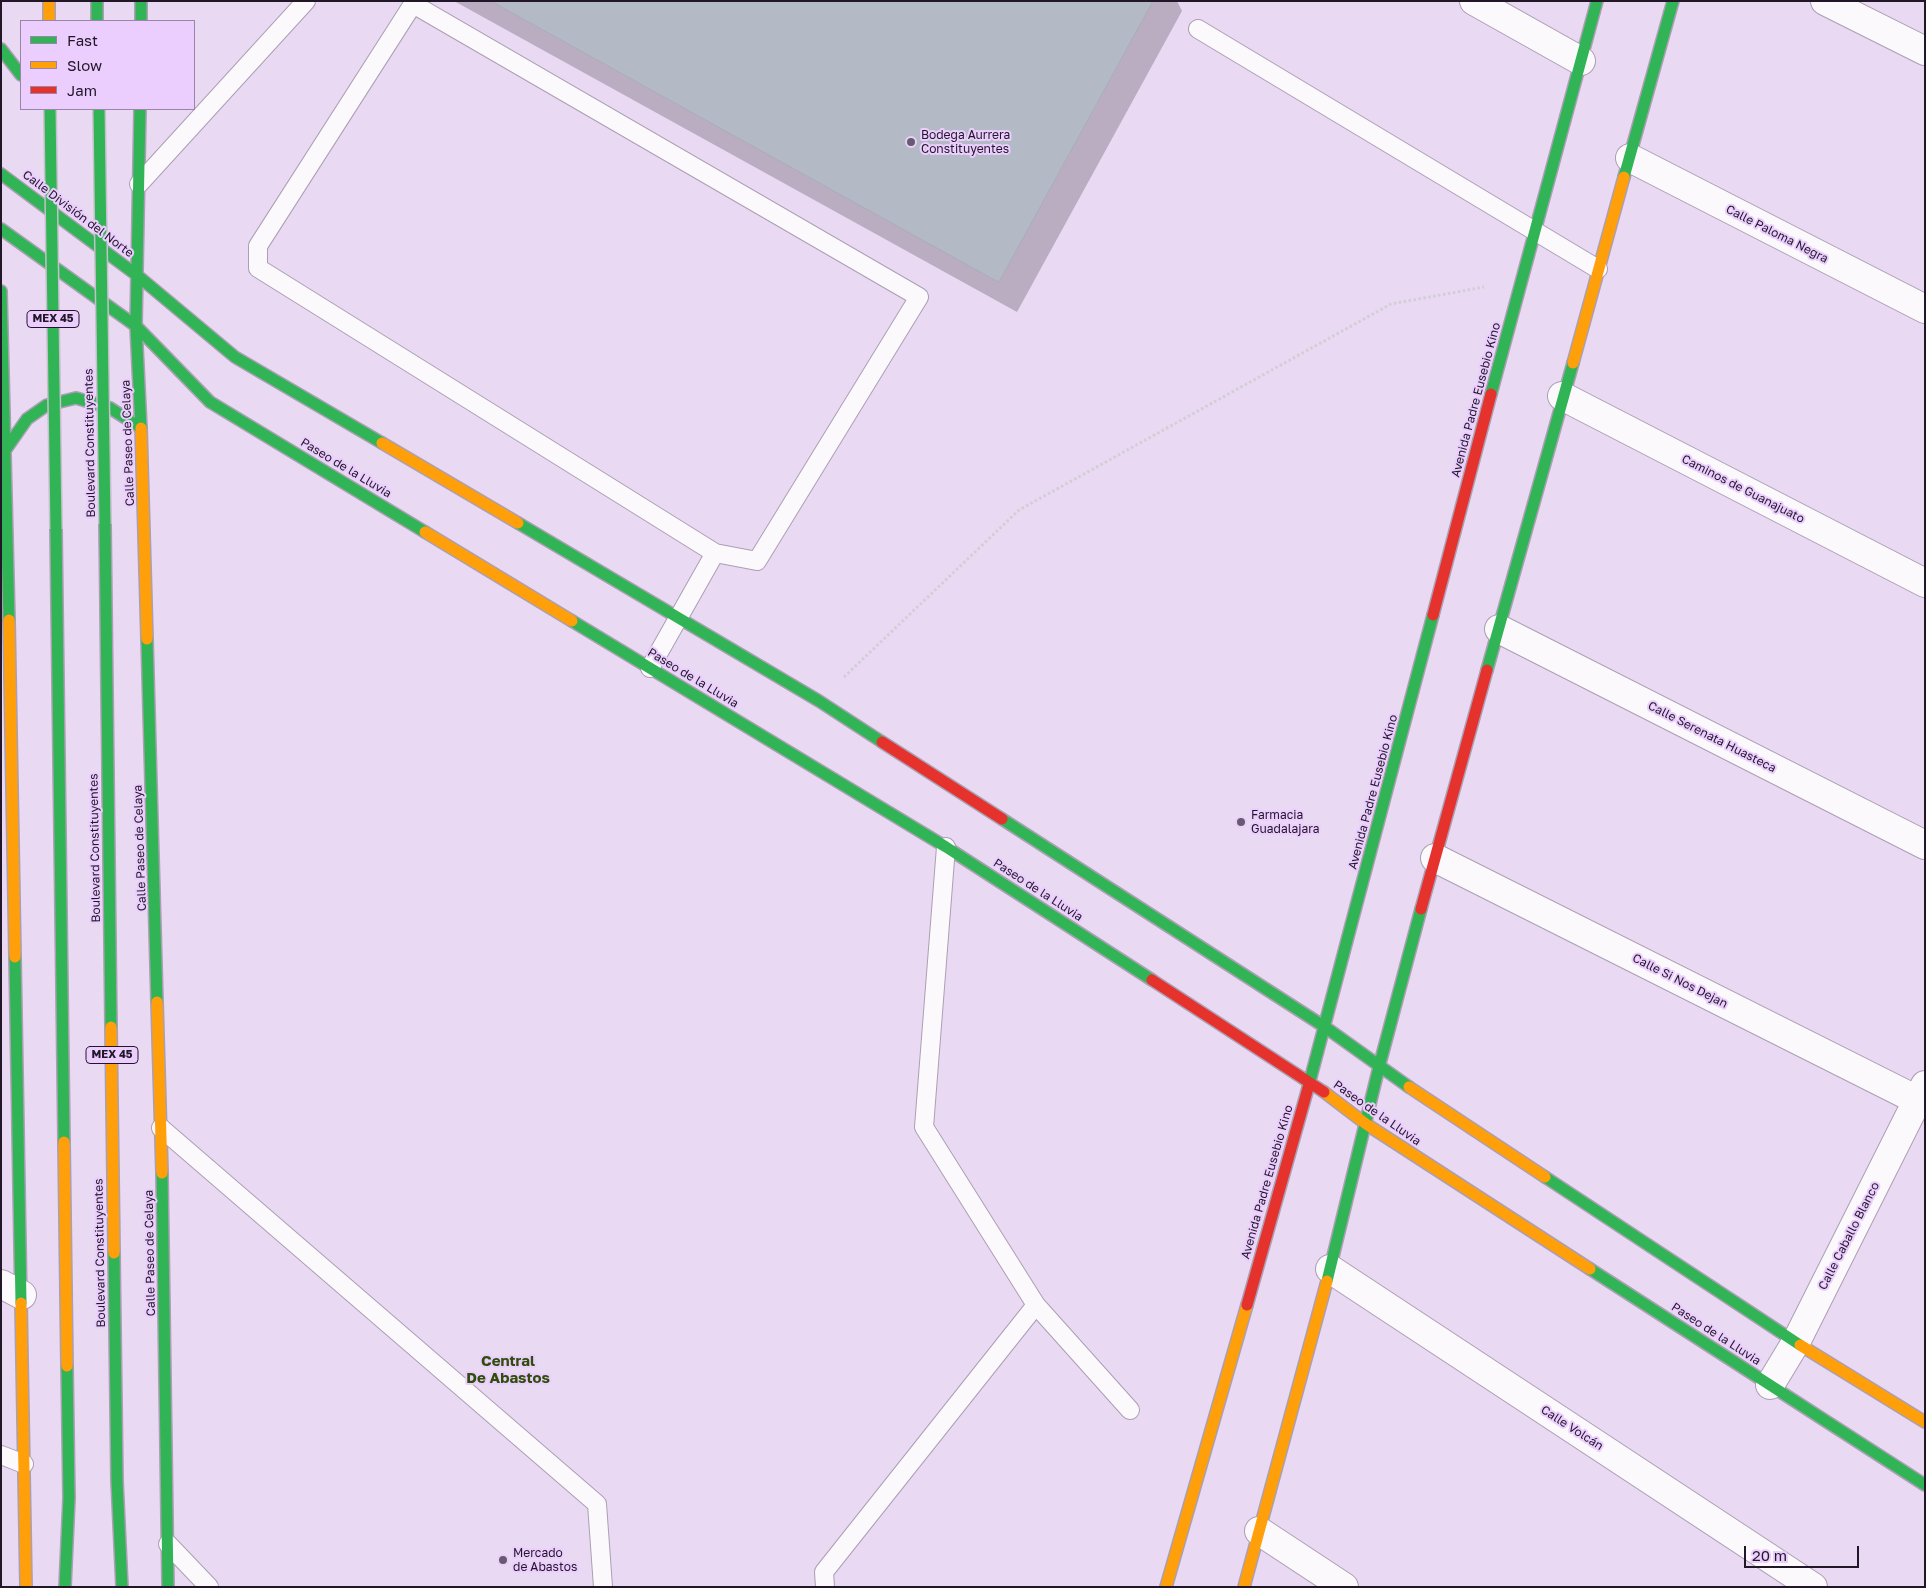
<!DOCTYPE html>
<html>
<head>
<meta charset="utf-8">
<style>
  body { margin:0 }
  #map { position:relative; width:1926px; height:1588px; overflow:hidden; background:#e9d9f3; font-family:"Golos Text",sans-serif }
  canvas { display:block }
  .frame { position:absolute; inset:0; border:2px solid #211728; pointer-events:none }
  .legend { position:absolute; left:20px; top:20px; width:175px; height:90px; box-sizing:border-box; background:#ebcefe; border:1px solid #9a85a8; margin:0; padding:6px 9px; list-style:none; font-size:15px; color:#211728 }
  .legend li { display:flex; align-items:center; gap:10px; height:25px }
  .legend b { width:25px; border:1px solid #9a85a8 }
  .scale { position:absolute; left:1744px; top:1546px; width:115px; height:22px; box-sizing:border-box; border:2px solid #211728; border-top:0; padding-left:6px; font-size:15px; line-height:18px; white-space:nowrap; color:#211728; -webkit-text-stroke:4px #ebcefe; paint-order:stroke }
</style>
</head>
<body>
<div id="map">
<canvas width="1926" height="1588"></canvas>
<div class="frame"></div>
<ul class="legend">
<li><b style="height:6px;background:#30b455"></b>Fast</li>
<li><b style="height:6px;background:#ff9f0a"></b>Slow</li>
<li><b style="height:6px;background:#e5322d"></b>Jam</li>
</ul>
<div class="scale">20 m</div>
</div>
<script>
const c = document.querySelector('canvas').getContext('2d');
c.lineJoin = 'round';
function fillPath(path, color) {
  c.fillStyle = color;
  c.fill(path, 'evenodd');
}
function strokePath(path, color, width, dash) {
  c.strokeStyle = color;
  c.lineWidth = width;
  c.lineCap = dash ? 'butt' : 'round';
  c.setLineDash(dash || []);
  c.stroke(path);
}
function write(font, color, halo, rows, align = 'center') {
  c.font = font + ' "Golos Text",sans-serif';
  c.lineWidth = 4;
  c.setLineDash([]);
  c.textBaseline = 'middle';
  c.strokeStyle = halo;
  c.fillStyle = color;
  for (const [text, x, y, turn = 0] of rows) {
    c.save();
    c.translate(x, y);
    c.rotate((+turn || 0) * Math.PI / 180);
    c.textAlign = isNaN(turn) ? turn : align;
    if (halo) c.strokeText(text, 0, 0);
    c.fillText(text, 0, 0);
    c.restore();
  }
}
fillPath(new Path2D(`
  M454,1H1177L1182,11L1017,312Z`), '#0003');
const building = new Path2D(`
  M491,1H1153L999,282Z`);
fillPath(building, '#b3bac5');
strokePath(building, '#a6adb8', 1);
const lane = new Path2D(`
  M413,4L919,297L757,561L715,553L258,268V246Z
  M1198,29L1598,269
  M139,184L306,1
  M650,668L715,553
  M161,1128L597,1504L603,1587
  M1036,1305L1130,1410
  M1,1455L24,1464
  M168,1544L209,1587
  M825,1587L824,1572L1036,1305L924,1127L946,847`);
const street = new Path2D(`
  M1474,1L1581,61
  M1825,1L1925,51
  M1630,158L1925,309
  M1562,396L1925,583
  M1499,629L1925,845
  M1435,858L1925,1104
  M1330,1269L1813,1587
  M1,1284L22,1295
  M1770,1385L1796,1342L1925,1085
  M1259,1531L1344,1587`);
const fast = new Path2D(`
  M97,1V21
  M141,1V21
  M1,49L21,75
  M140,109L136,326L141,428
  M1,174L138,276L235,357L382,443
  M1624,177L1673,1
  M1,229L136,326L210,402L425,532
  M1,291L9,620
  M1491,394L1597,1
  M6,449L27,419L47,405L76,398L110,408L141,428
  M518,523L819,701L882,742
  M105,524L111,1027
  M56,529L64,1142
  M572,621L946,847L1152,980
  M147,639L157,1002
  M1487,670L1573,363
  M1002,819L1325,1027L1409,1087
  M15,957L21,1303
  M1308,1088L1433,615
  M162,1173L168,1587
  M1545,1177L1800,1345
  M114,1253L117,1481L122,1587
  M1590,1269L1925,1485
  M1327,1281L1379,1067L1421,909
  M65,1587L69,1498L67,1366`);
const slow = new Path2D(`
  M49,1V21
  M1573,363L1624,177
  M141,428L147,639
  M382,443L518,523
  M425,532L572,621
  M9,620L15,957
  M157,1002L162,1173
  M111,1027L114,1253
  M1409,1087L1545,1177
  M1324,1092L1366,1124L1590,1269
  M64,1142L67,1366
  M21,1303L26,1587
  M1800,1345L1925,1422
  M1166,1587L1247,1305
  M1244,1587L1327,1281`);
const jam = new Path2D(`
  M1433,615L1491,394
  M882,742L1002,819
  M1421,909L1487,670
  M1152,980L1324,1092
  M1247,1305L1308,1088`);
strokePath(lane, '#ab9fb3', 20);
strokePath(street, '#ab9fb3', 30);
strokePath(fast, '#ab9fb3', 14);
strokePath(slow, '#ab9fb3', 14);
strokePath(jam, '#ab9fb3', 14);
strokePath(new Path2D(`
  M844,677L1019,510L1391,304L1484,287`), '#d3ced6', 3, [2.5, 2.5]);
strokePath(lane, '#fcf9fd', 18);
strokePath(street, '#fcf9fd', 28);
strokePath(fast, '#30b455', 11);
strokePath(slow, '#ff9f0a', 11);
strokePath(jam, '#e5322d', 11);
const fastBridge = new Path2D(`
  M50,109L56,529
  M99,109L105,524`);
strokePath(fastBridge, '#c6bfcc', 14, []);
strokePath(fastBridge, '#30b455', 11);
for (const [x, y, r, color] of [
  [911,142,5,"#675b6f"],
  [1241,822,5,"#675b6f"],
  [503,1560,5,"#675b6f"]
]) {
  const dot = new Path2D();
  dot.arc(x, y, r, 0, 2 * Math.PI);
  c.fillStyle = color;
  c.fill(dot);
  strokePath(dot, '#ebcefe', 2);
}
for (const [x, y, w] of [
  [53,319,52],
  [112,1055,52]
]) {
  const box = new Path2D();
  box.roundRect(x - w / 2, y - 8.5, w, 17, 4);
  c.fillStyle = '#ebcefe';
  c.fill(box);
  strokePath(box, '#211728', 1);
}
write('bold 11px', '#211728', null, [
  ["MEX 45",53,319],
  ["MEX 45",112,1055]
]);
write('12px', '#211728', '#ebcefe', [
  ["Bodega Aurrera",921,135],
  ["Constituyentes",921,149],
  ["Farmacia",1251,815],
  ["Guadalajara",1251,829],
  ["Mercado",513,1553],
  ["de Abastos",513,1567]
], 'left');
write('12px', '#211728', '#ebcefe', [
  ["Calle División del Norte",78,214,37],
  ["Calle Paloma Negra",1777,234,27],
  ["Avenida Padre Eusebio Kino",1476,400,-75],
  ["Boulevard Constituyentes",90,443,-91],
  ["Calle Paseo de Celaya",128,443,-92],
  ["Paseo de la Lluvia",346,468,31],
  ["Caminos de Guanajuato",1743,489,27],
  ["Paseo de la Lluvia",693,678,31],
  ["Calle Serenata Huasteca",1712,737,27],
  ["Avenida Padre Eusebio Kino",1373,792,-75],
  ["Boulevard Constituyentes",95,848,-91],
  ["Calle Paseo de Celaya",140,848,-92],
  ["Paseo de la Lluvia",1038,890,33],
  ["Calle Si Nos Dejan",1680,981,27],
  ["Paseo de la Lluvia",1377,1113,35],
  ["Avenida Padre Eusebio Kino",1267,1182,-74],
  ["Calle Caballo Blanco",1849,1236,-63],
  ["Boulevard Constituyentes",100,1253,-91],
  ["Calle Paseo de Celaya",150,1253,-91],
  ["Paseo de la Lluvia",1716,1334,33],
  ["Calle Volcán",1572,1428,33]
]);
write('bold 15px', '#2e4e09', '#ebcefe', [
  ["Central",508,1361],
  ["De Abastos",508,1378]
]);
</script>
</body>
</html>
